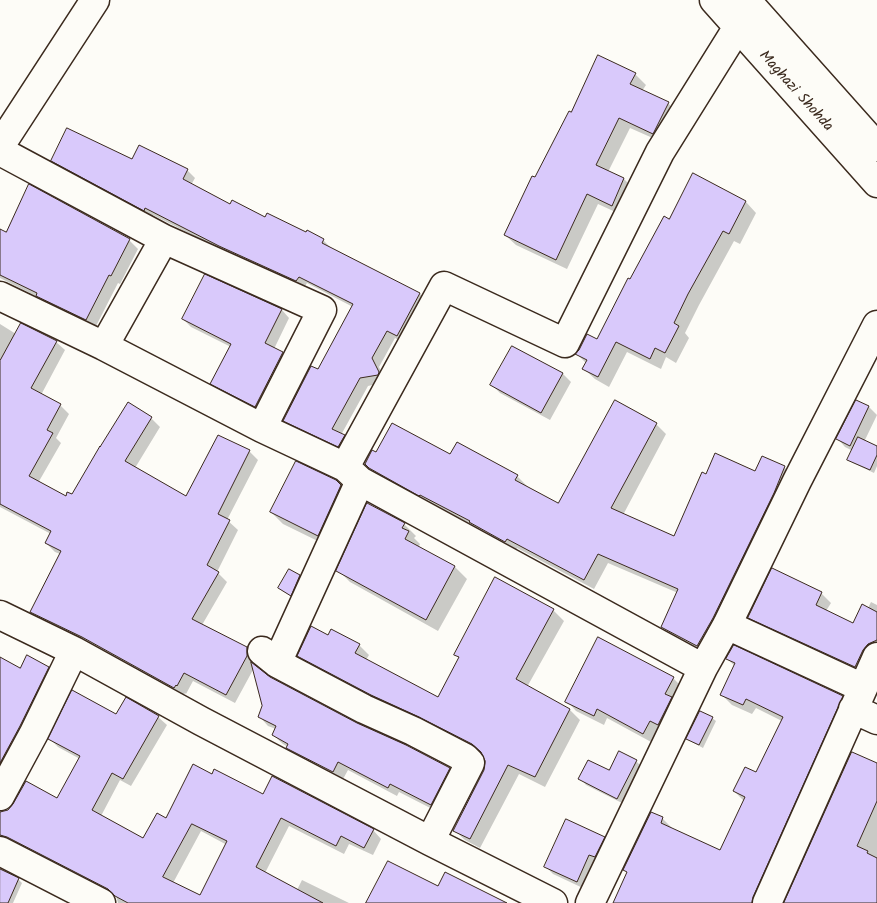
<!DOCTYPE html>
<html>
<head>
<meta charset="utf-8">
<style>
  body { margin:0 }
  canvas { display:block; background:#fdfcf7 }
</style>
</head>
<body>
<canvas width="877" height="903"></canvas>
<script>
const c = document.querySelector('canvas').getContext('2d');
c.lineJoin = 'round';
function fillPath(path, color) {
  c.fillStyle = color;
  c.fill(path, 'evenodd');
}
function strokePath(path, color, width, dash) {
  c.strokeStyle = color;
  c.lineWidth = width;
  c.lineCap = dash ? 'butt' : 'round';
  c.setLineDash(dash || []);
  c.stroke(path);
}
function write(font, color, halo, rows, align = 'center') {
  c.font = font + ' Kalam,sans-serif';
  c.lineWidth = 5;
  c.setLineDash([]);
  c.textBaseline = 'middle';
  c.strokeStyle = halo;
  c.fillStyle = color;
  for (const [text, x, y, turn = 0] of rows) {
    c.save();
    c.translate(x, y);
    c.rotate((+turn || 0) * Math.PI / 180);
    c.textAlign = isNaN(turn) ? turn : align;
    if (halo) c.strokeText(text, 0, 0);
    c.fillText(text, 0, 0);
    c.restore();
  }
}
fillPath(new Path2D(`
  M635,74L646,85L642,91L668,103L678,114L664,143L630,128L608,172L624,179L634,189L622,215L598,204L567,269L516,245L505,235L572,114Z
  M52,160L133,161L187,170L195,178L191,185L231,205L323,240L331,248L420,294L427,301L405,343L395,338L379,367L386,381L385,382L368,386L341,435L352,444L346,454L292,428L285,420L318,370L353,307L307,283L304,288L226,252L153,215L152,217L60,168Z
  M694,175L746,202L756,213L740,244L734,241L699,305L685,333L689,338L676,363L666,357L661,369L627,352L609,387L595,379L584,369L587,364L577,354L598,341L631,281L669,220Z
  M0,230L7,234L129,240L138,249L120,284L118,283L95,328L46,305L40,298L0,278Z
  M205,276L282,310L289,318L274,349L282,353L290,361L263,414L220,391L212,383L231,347L191,327L183,319Z
  M0,324L16,334L56,342L65,350L41,395L60,405L69,414L56,438L61,443L38,483L66,498L73,496L151,418L160,427L135,468L187,498L249,451L258,460L227,520L238,530L217,572L227,582L202,625L247,648L256,657L255,667L269,678L356,724L449,769L458,778L440,813L399,792L397,796L348,770L342,781L297,757L288,747L283,744L273,735L276,729L268,726L259,716L264,706L254,668L235,703L193,681L186,694L185,693L183,696L40,621L31,612L60,554L55,552L46,543L51,534L0,507Z
  M513,347L563,374L571,382L550,420L500,393L492,385Z
  M857,402L869,407L877,415L864,442L877,447V466L874,473L853,463L849,460L853,451L845,447L838,439Z
  M656,424L666,434L623,515L675,537L707,476L756,473L763,458L785,468L795,478L708,656L673,637L662,627L678,593L608,563L594,589L517,548L516,552L480,532L475,527L381,478L366,464L376,453L450,456L517,476L527,486L526,487L559,505Z
  M335,481L352,498L330,547L283,524L271,512Z
  M404,524L416,536L414,538L420,544L418,548L455,567L467,579L438,631L350,582L338,570Z
  M299,576L303,580L294,598L283,591L279,588Z
  M495,579L553,610L564,621L527,687L570,710L580,720L545,787L519,774L480,848L465,840L454,830L485,771L487,761L483,754L431,727L382,705L309,666L299,656L328,637L359,645L369,655L366,660L439,698L460,658L456,654Z
  M821,593L831,603L826,611L853,624L868,608L871,602L877,605V654L865,676L759,627L750,617Z
  M0,659L21,670L48,668L56,676L0,785Z
  M727,659L842,697L852,706L764,903H614L628,873L625,870L662,818L672,828L671,829L721,851L744,801L734,791L757,774L782,721L756,708L752,714L732,705L722,695L735,666Z
  M673,678L683,688L653,743L607,718L604,725L576,711L567,701Z
  M117,716L158,717L167,725L131,786L120,780L101,816L144,840L167,820L212,776L263,795L373,830L381,839L373,855L349,844L344,854L289,826L265,873L297,890L302,880L349,903H118L116,896L17,845L0,846V814L57,799L80,759L58,747L50,739ZM201,831L227,845L201,897L173,883Z
  M712,718L716,721L703,748L692,742L688,738Z
  M636,761L643,768L624,804L586,785L580,778L609,772Z
  M877,765V903H785Z
  M604,838L612,846L585,889L553,874L545,866Z
  M0,870L19,880L22,883L13,903H9L0,899Z`), '#0003');
const building = new Path2D(`
  M598,55L636,73L630,84L669,102L653,134L619,118L596,165L624,178L612,206L587,194L556,260L504,235L532,176L535,177L569,111L571,112Z
  M67,128L132,159L139,145L188,169L183,179L230,204L232,200L265,217L267,213L306,232L307,230L324,239L322,243L420,293L397,336L387,331L372,358L379,372L378,375L360,378L332,429L345,435L338,447L283,421L311,366L318,369L353,304L299,277L296,281L219,246L145,208L144,211L51,161Z
  M693,173L746,201L729,234L723,231L688,294L674,323L679,326L665,353L655,348L650,359L616,342L598,377L582,369L587,360L575,354L579,350L587,334L597,339L628,278L630,279L664,216L669,219Z
  M29,184L130,239L111,276L109,275L86,320L36,296L37,293L0,275V229L6,232Z
  M205,274L282,309L265,343L283,352L255,407L210,384L231,344L182,319Z
  M21,323L57,341L31,388L61,404L47,430L53,433L29,476L66,496L67,492L72,494L100,446V447L128,402L152,417L125,461L186,496L218,435L250,450L218,514L230,520L207,565L219,572L192,619L247,647V656L226,695L184,673L177,686L176,685L174,688L82,637L30,612L61,551L45,543L51,531L0,504V361Z
  M512,346L563,373L541,413L490,385Z
  M615,400L657,423L611,508L674,536L702,472L706,474L715,453L755,471L762,456L785,466L774,493L713,618L697,646L661,627L678,589L598,554L584,580L507,539L505,542L469,522L470,521L420,495L419,496L369,468L365,464L372,450L376,452L392,423L450,454L457,442L518,475L515,480L558,503Z
  M856,400L869,406L850,446L836,439Z
  M858,437L877,446V455L870,470L847,460Z
  M296,461L336,480L341,485L318,536L270,512Z
  M367,503L405,523L402,528L409,531L405,539L455,566L426,620L336,571Z
  M772,568L822,592L816,605L853,623L862,604L877,612V640L868,644L863,650L855,667L748,618Z
  M289,569L300,575L291,596L278,588Z
  M495,577L554,609L516,679L570,709L535,777L508,765L470,839L453,831L484,770L485,761L481,752L472,744L419,717L371,695L297,656L311,626L328,635L331,629L360,644L355,653L438,697L459,657L454,655Z
  M598,637L674,677L665,694L672,697L658,725L650,721L643,734L597,709L594,716L565,702Z
  M734,645L843,696L753,897L752,903H613L627,872L623,870L651,812L663,817L661,823L720,850L745,797L733,791L745,767L756,772L783,717L746,699L743,705L720,695L735,663L726,659Z
  M27,655L49,667L20,726L0,763V657L20,668Z
  M251,662L270,677L357,723L406,745L450,768L431,805L390,784L388,788L338,762L333,772L286,748L288,744L272,735L276,726L258,717L262,706Z
  M72,690L116,714L126,697L159,716L123,779L112,773L92,810L143,838L157,813L166,818L193,764L212,774L214,769L263,794L272,776L374,829L364,848L341,836L336,846L281,818L256,867L323,903H128L115,896L108,889L7,837L0,835V812L8,810L13,804L26,781L57,798L80,756L48,739ZM192,824L227,841L200,895L163,877Z
  M700,711L713,717L699,745L686,739Z
  M619,751L637,760L617,799L578,779L588,760L609,770Z
  M852,752L877,763V801L857,846L868,851L867,853L877,858V903H784Z
  M566,819L605,837L595,857L589,855L577,882L544,867Z
  M388,861L438,886L445,872L507,903H366Z
  M0,869L19,878L8,903H0Z`);
fillPath(building, '#d9c9fb');
strokePath(building, '#3b2a1e', 1);
const minor = new Path2D(`
  M714,0L877,183
  M746,0L877,147
  M0,146L95,0
  M0,151L164,239L322,310L262,428
  M0,296L104,346L262,428L345,467L360,481L703,668
  M104,346L164,239
  M345,467L444,286L565,343L660,152L751,6
  M0,615L74,651L201,721L430,841L553,903
  M727,625L863,688
  M262,651L277,663L364,709L413,731L465,758L470,763L430,841
  M277,663L360,481
  M853,709L877,720
  M0,796L34,733L74,651
  M0,851L101,903
  M590,903L703,668L727,625L797,481L877,325
  M767,903L877,657`);
strokePath(minor, '#3b2a1e', 31);
strokePath(minor, '#fdfcf7', 28);
write('15px', '#3b2a1e', '#fdfcf7', [
  ["Maghazi Shohda",795,92,48]
]);
</script>
</body>
</html>
